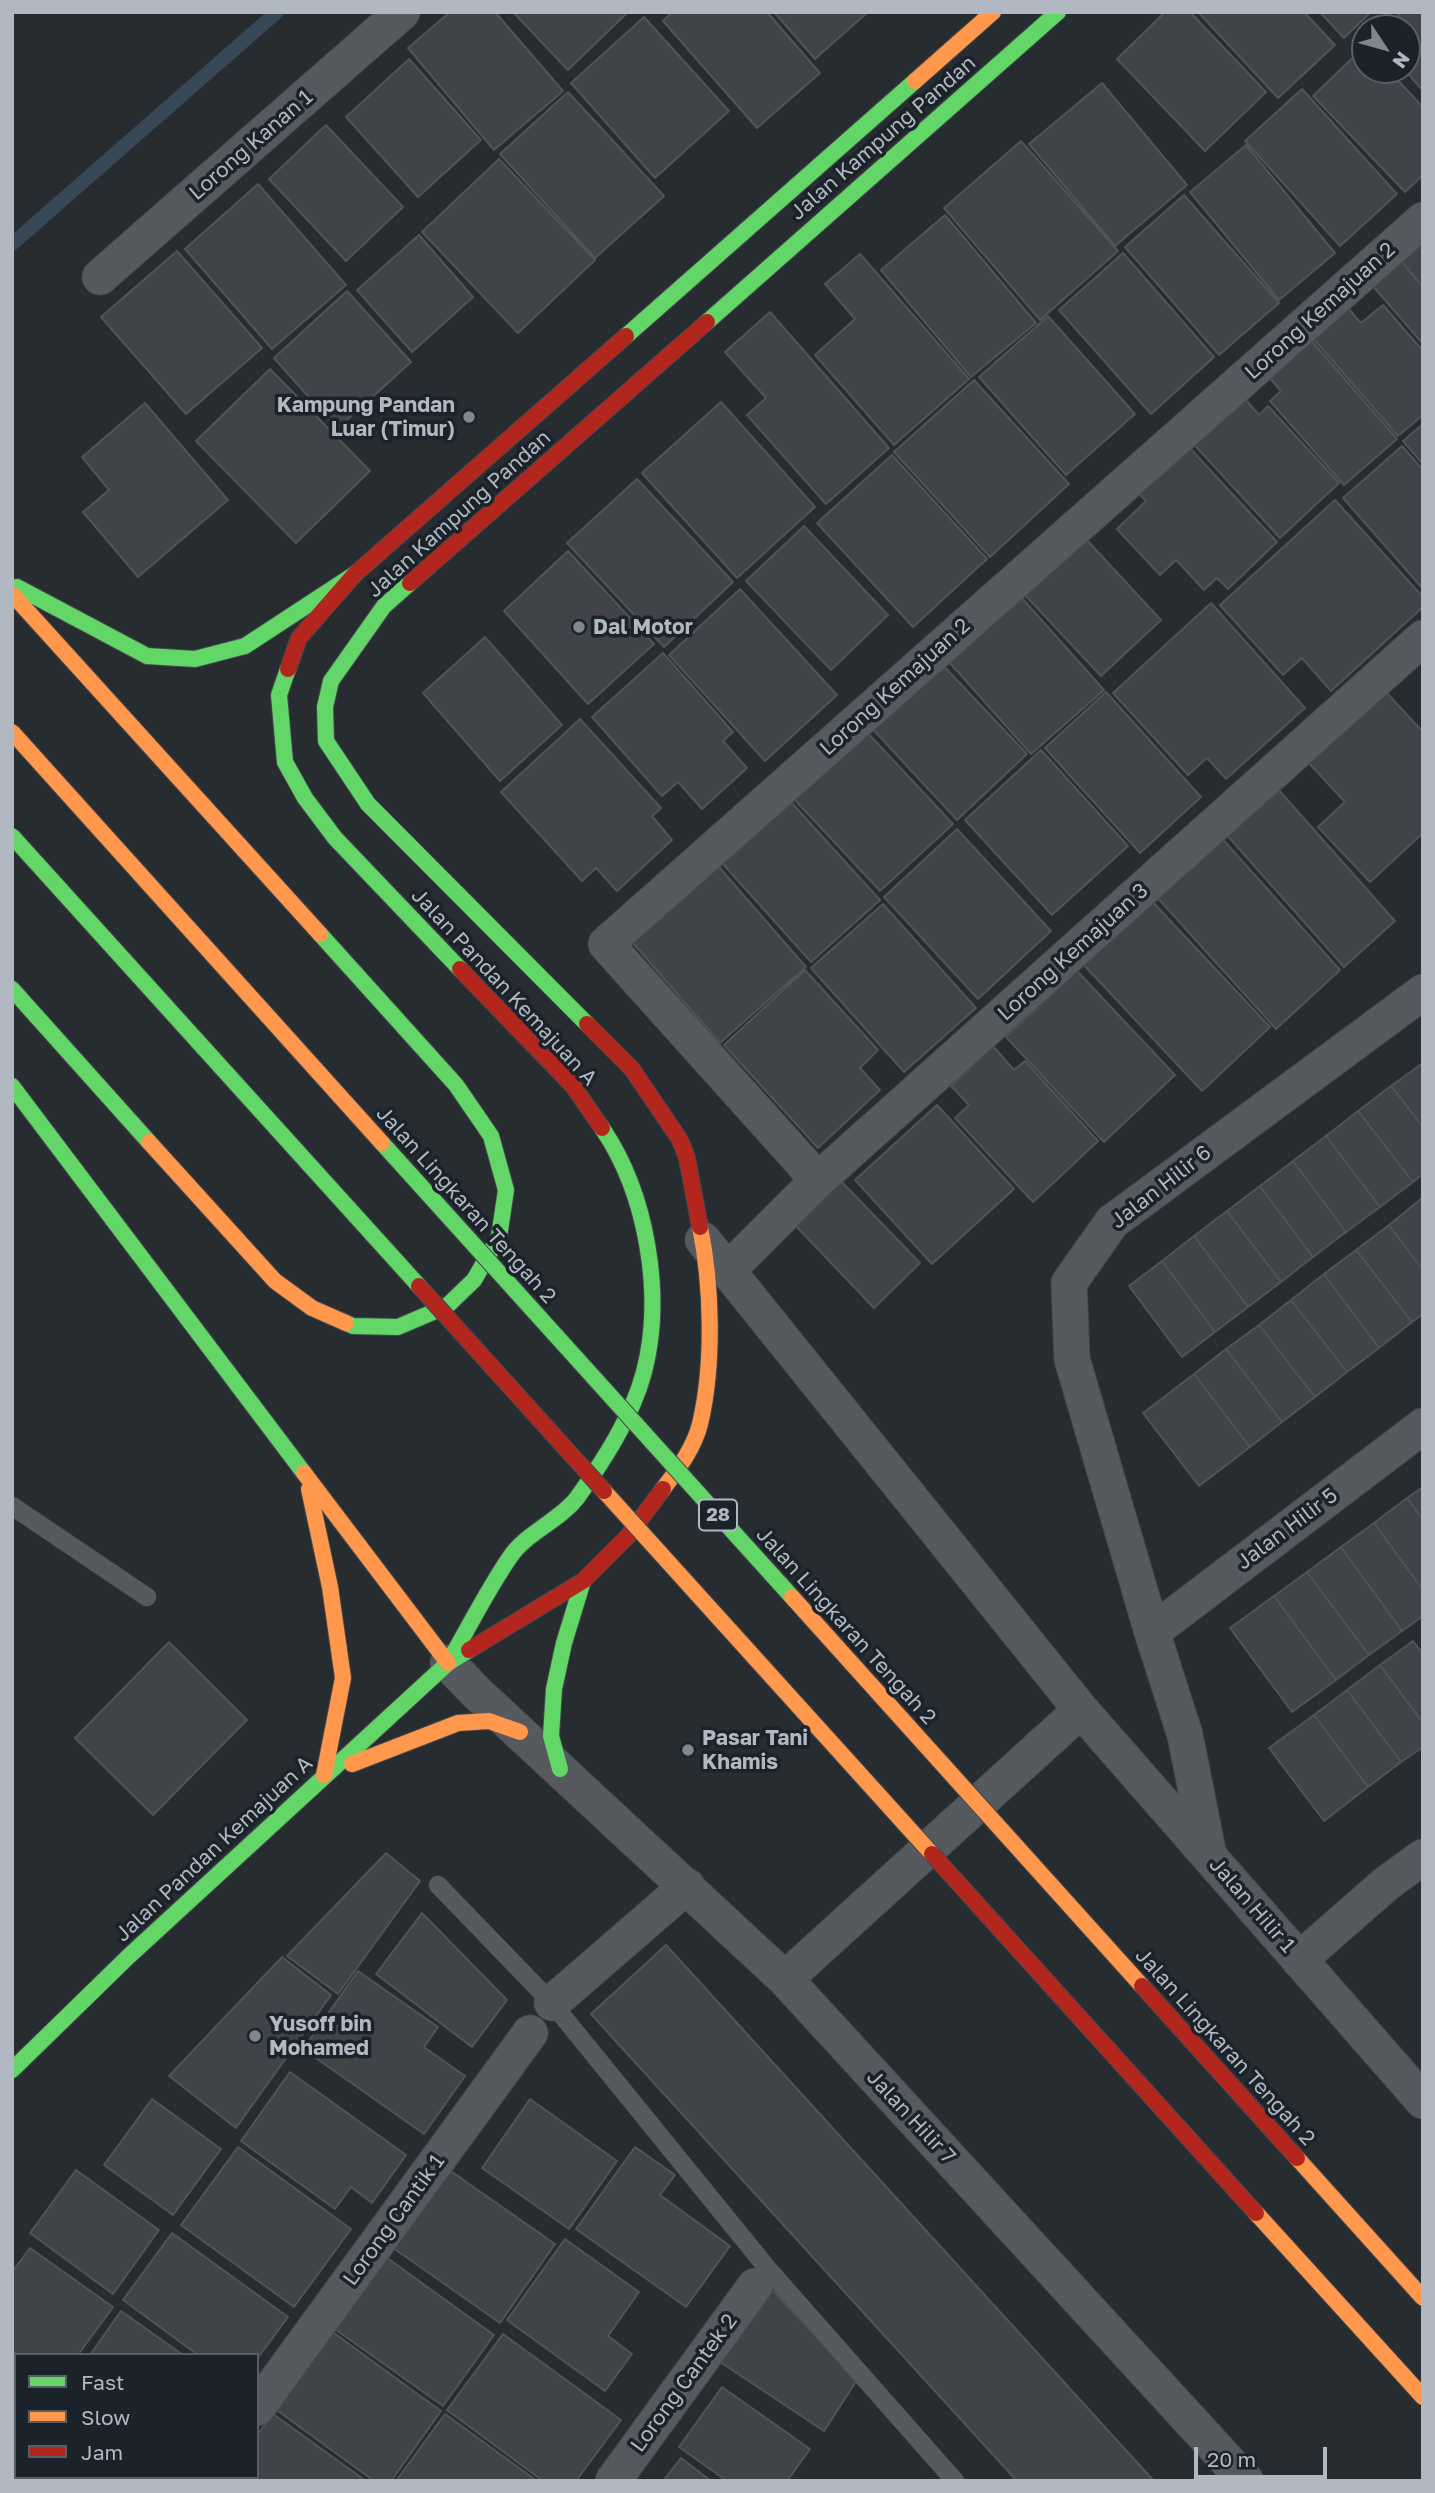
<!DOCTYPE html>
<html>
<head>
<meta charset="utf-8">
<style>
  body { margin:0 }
  #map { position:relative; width:1435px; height:2493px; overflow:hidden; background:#272c30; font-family:"Golos Text",sans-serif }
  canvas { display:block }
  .frame { position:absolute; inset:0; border:14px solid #b0b9c2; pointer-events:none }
  .legend { position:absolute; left:14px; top:2353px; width:245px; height:126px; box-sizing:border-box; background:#1b222a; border:2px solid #575e67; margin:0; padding:9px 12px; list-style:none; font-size:21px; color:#b0b9c2 }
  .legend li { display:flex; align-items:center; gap:14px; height:35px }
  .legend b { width:35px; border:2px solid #575e67 }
  .north { position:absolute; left:1351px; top:14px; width:70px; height:70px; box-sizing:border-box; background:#1b222a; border:2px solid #575e67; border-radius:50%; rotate:126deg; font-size:19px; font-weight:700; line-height:28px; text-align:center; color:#b0b9c2 }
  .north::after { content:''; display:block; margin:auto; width:24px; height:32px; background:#80888f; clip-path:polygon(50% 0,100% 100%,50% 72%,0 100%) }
  .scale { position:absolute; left:1194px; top:2447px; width:133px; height:32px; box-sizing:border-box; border:4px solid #b0b9c2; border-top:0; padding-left:9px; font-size:21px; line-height:24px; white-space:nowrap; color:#b0b9c2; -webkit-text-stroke:5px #1b222a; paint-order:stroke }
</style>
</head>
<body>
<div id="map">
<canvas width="1435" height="2493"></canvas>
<div class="frame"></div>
<ul class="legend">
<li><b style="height:9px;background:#63d668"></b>Fast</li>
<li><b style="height:9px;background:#ff974d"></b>Slow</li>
<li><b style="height:9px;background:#b3261e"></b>Jam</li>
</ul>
<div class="north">N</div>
<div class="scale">20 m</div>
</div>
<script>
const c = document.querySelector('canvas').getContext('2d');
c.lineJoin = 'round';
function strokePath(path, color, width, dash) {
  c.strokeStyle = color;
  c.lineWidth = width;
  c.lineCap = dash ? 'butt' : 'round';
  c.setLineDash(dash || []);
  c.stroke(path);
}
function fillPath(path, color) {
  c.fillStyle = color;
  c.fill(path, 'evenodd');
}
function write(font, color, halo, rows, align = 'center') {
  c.font = font + ' "Golos Text",sans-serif';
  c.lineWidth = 7;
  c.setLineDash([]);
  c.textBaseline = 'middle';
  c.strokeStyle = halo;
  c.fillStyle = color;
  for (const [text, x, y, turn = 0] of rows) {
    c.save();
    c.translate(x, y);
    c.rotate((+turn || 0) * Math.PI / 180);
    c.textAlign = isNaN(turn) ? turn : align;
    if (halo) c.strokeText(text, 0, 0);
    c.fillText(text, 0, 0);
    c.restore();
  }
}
strokePath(new Path2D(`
  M12,244L277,12`), '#384857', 14);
const building = new Path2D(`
  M450,12H495L563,91L494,150L408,48Z
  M513,12H628L568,70Z
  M672,12H767L820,73L757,128L663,21Z
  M774,12H868L815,59Z
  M1165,12H1190L1266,92L1205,151L1117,59Z
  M1198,12H1304L1335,45L1278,98Z
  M1320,12H1371L1344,38Z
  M1402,12H1423V91L1405,70L1407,28H1383Z
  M644,17L729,111L655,178L571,83Z
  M1365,46V70H1388L1423,107V175L1405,192L1313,96Z
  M409,59L481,140L418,197L346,117Z
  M1102,83L1187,185L1115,246L1029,144Z
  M1302,89L1397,194L1340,246L1245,141Z
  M568,92L664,196L595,258L500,154Z
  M326,125L403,207L346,261L269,179Z
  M1021,141L1118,251L1040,320L944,208Z
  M1246,145L1335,253L1279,300L1190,192Z
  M499,159L595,260L518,333L422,232Z
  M258,184L346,285L272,349L185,249Z
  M1184,195L1279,303L1219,355L1125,247Z
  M945,215L1036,323L971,377L881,270Z
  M1423,228V287L1394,253Z
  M419,235L473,297L412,352L357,290Z
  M177,251L262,348L186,414L101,317Z
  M1123,253L1214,357L1151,414L1059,310Z
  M1394,253L1423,287V344L1366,278Z
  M860,254L969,379L894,445L815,355L855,319L825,284Z
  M347,291L411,362L337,429L274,358Z
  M1340,299L1361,323L1383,305L1423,351V415L1398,436L1305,329Z
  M770,312L889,448L826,504L747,415L766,398L725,352Z
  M1048,316L1135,414L1066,475L979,377Z
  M1303,331L1397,439L1344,485L1270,401L1281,391L1261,368Z
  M270,369L370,471L296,543L196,441Z
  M974,380L1069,484L990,557L894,452Z
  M1238,391L1259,415L1268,406L1339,483L1280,538L1188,438Z
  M721,402L815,507L737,578L642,473Z
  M145,403L228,500L138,577L83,512L109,490L82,457Z
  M1423,424V464L1403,441Z
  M1186,444L1277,542L1228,589L1217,578L1204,590L1176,560L1160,575L1117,529L1146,501L1136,490Z
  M1402,446L1423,470V589L1343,498Z
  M892,455L987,559L913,627L817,523Z
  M637,479L733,582L664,647L567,543Z
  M1335,500L1423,597V607L1331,691L1302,658L1283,675L1220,605Z
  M804,526L888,615L831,670L746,581Z
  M1084,537L1161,620L1101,676L1023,593Z
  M568,551L654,644L588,704L504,611Z
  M1013,588L1104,690L1031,754L941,653Z
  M740,589L837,695L765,761L669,655Z
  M1211,603L1305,708L1226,779L1207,758L1188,775L1113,693Z
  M485,637L562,725L500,781L423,693Z
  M663,653L733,732L723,741L747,768L702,809L678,782L662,796L592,717Z
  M936,658L1027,754L957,820L867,723Z
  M1383,689L1423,732V833L1370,882L1318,827L1345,802L1306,760Z
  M1106,692L1201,797L1140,853L1045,748Z
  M580,719L661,808L652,816L672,840L617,891L596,868L582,881L501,792Z
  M864,729L953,824L880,891L792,797Z
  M1041,750L1128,846L1052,915L965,820Z
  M1276,787L1395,921L1344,967L1225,833Z
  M790,801L880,900L811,962L722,863Z
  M957,829L1051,931L978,999L884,897Z
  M1219,835L1340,970L1276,1029L1154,894Z
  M712,859L806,967L720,1043L626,935Z
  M1149,898L1270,1027L1202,1091L1081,962Z
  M883,904L976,1008L904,1072L811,968Z
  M805,970L878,1050L860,1068L880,1090L818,1148L724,1045Z
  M1077,971L1175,1075L1104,1142L1006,1037Z
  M993,1046L1014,1070L1025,1061L1098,1141L1033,1202L955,1118L969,1105L951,1086Z
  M1423,1063V1127L1391,1086Z
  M1391,1086L1423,1127V1174L1413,1182L1358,1111Z
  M937,1105L1014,1189L932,1264L855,1180Z
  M1358,1111L1413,1182L1380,1207L1326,1136Z
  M1326,1136L1380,1207L1346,1232L1293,1161Z
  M1293,1161L1346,1232L1313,1257L1260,1186Z
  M839,1179L920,1263L874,1308L793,1223Z
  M1260,1186L1313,1257L1281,1282L1227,1211Z
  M1421,1199L1423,1202V1270L1389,1225Z
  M1227,1211L1281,1282L1248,1307L1194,1236Z
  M1389,1225L1423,1270V1314L1412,1322L1356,1250Z
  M1194,1236L1248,1307L1215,1332L1162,1261Z
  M1356,1250L1412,1322L1379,1348L1324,1274Z
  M1162,1261L1215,1332L1182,1357L1129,1286Z
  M1324,1274L1379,1348L1347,1372L1291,1300Z
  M1291,1300L1347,1372L1315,1397L1259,1325Z
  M1259,1325L1315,1397L1282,1422L1226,1349Z
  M1226,1349L1282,1422L1250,1447L1194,1374Z
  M1194,1374L1250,1447L1199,1486L1143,1413Z
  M1423,1487V1520L1407,1498Z
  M1407,1498L1423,1520V1590L1374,1523Z
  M1374,1523L1423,1590V1616L1402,1631L1341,1547Z
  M1341,1547L1402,1631L1369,1655L1307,1572Z
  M1307,1572L1369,1655L1336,1680L1274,1596Z
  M1274,1596L1336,1680L1292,1712L1230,1628Z
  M1413,1641L1423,1654V1723L1380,1665Z
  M169,1642L247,1720L153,1815L75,1738Z
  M1380,1665L1423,1723V1747L1401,1762L1347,1690Z
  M1347,1690L1401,1762L1368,1787L1314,1715Z
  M1314,1715L1368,1787L1324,1821L1269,1748Z
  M386,1853L420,1881L338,1994L287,1956Z
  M422,1913L507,2000L472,2047L376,1974Z
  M666,1945L1154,2481H1017L591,2014Z
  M282,1957L331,1995L236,2128L169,2076Z
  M358,1971L438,2027L424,2047L465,2076L424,2134L303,2049Z
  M290,2072L406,2155L372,2203L351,2187L335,2209L241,2141Z
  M152,2099L221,2149L173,2215L104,2165Z
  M530,2099L617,2161L569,2229L482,2168Z
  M238,2147L351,2229L294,2307L181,2225Z
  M635,2147L675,2175L660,2195L730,2246L686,2307L576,2229Z
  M445,2167L555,2244L500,2323L389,2245Z
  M76,2170L159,2230L113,2294L30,2233Z
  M172,2233L288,2317L257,2359V2355H198L123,2300Z
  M565,2239L639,2292L608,2336L632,2354L605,2391L507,2320Z
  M30,2248L113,2307L78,2355H18L12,2351V2272Z
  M383,2255L494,2335L443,2406L332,2327Z
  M764,2281L857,2380L824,2431L711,2356Z
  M121,2311L183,2355H90Z
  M327,2328L441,2411L391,2481H374L271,2406Z
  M503,2334L621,2420L576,2481H543L447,2410Z
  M12,2372L16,2375V2438L12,2443Z
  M722,2387L810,2449L787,2481H727L679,2447Z
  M273,2414L366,2481H224L227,2477H257V2435Z
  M445,2414L537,2481H396Z
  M16,2447V2477H168L165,2481H12V2452Z
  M681,2458L711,2481H663Z`);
fillPath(building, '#404448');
strokePath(building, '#4e5458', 2);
const lane = new Path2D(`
  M12,1506L147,1597
  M438,1885L552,2003L768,2269L955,2481`);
const street = new Path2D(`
  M100,277L402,12
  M818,1180L606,944L1423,220
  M703,1240L1081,1710L1423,2101
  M728,1270L818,1180L1423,638
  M1152,1632L1423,1426
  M448,1663L477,1693L785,1979L1246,2481
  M1209,1856L1185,1735L1152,1632L1072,1359L1069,1283L1112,1222L1423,992
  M1299,1960L1387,1883L1423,1857
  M785,1979L1081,1710
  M552,2003L687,1886
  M257,2408L530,2033
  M204,2481L207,2477
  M613,2481L755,2286`);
const fast = new Path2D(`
  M707,322L1058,12
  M626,336L915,81
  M410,583L384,606L331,681L325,707L326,741L368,804L587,1024
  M17,587L147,656L195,659L245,646L355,574
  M288,669L279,695L285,762L305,798L335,838L460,969
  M320,934L456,1085L491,1136L506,1190L499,1237L474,1280L447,1306L398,1327L353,1326L346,1323
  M12,989L149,1142
  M12,1086L304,1473
  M451,1658C470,1625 488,1589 510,1557C526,1533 559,1521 577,1498C604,1460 632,1417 644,1372C664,1295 647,1194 602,1128
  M560,1769L551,1736L554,1689L564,1643L583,1581
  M12,2070L129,1956L448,1663L469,1650`);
const slow = new Path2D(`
  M915,81L993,12
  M12,594L320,934
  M149,1142L275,1281L312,1308L346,1323
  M304,1473L448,1663
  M309,1489L330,1587L343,1678L324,1775
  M663,1489C678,1469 694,1448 700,1424C714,1365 712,1286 700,1227
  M352,1764L458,1723L489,1721L520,1732`);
const jam = new Path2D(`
  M410,583L707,322
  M288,669L299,638L355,574L626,336
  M460,969L573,1086L602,1128
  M587,1024L632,1069L680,1140L687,1158L700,1227
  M469,1650L583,1581L628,1536L663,1489`);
strokePath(lane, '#44484b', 19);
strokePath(street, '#44484b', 37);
strokePath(fast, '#44484b', 18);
strokePath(slow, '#44484b', 18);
strokePath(jam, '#44484b', 18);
strokePath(lane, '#565a5f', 18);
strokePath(street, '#565a5f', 35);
strokePath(fast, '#63d668', 16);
strokePath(slow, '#ff974d', 16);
strokePath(jam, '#b3261e', 16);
const fastBridge = new Path2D(`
  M12,836L419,1286
  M382,1143L792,1597`);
const slowBridge = new Path2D(`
  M12,732L382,1143
  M604,1491L932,1854
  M792,1597L1142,1986
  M1297,2158L1423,2298
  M1256,2213L1423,2397`);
const jamBridge = new Path2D(`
  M419,1286L604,1491
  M932,1854L1256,2213
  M1142,1986L1297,2158`);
strokePath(fastBridge, '#43484c', 18, []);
strokePath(slowBridge, '#43484c', 18, []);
strokePath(jamBridge, '#43484c', 18, []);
strokePath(fastBridge, '#63d668', 16);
strokePath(slowBridge, '#ff974d', 16);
strokePath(jamBridge, '#b3261e', 16);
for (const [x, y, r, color] of [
  [469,417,7,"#80888f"],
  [579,627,7,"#80888f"],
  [688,1750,7,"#80888f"],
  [255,2036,7,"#80888f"]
]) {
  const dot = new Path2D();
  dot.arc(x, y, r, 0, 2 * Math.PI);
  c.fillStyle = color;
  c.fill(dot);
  strokePath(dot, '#1b222a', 2.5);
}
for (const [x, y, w] of [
  [718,1515,38]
]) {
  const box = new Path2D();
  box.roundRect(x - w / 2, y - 15.5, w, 31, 5);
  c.fillStyle = '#1b222a';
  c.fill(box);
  strokePath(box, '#b0b9c2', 2);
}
write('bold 19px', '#b0b9c2', null, [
  ["28",718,1515]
]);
write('21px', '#b0b9c2', '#1b222a', [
  ["Jalan Kampung Pandan",883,138,-41],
  ["Lorong Kanan 1",251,145,-41],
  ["Lorong Kemajuan 2",1320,311,-42],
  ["Jalan Kampung Pandan",459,514,-42],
  ["Lorong Kemajuan 2",895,687,-42],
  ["Lorong Kemajuan 3",1073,952,-42],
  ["Jalan Pandan Kemajuan A",504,987,47],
  ["Jalan Hilir 6",1161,1187,-38],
  ["Jalan Lingkaran Tengah 2",466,1205,48],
  ["Jalan Hilir 5",1287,1529,-37],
  ["Jalan Lingkaran Tengah 2",846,1626,48],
  ["Jalan Pandan Kemajuan A",214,1849,-43],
  ["Jalan Hilir 1",1252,1905,49],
  ["Jalan Lingkaran Tengah 2",1225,2047,48],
  ["Jalan Hilir 7",911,2117,47],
  ["Lorong Cantik 1",394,2220,-54],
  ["Lorong Cantek 2",684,2383,-54]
]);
write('bold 21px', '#b0b9c2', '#1b222a', [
  ["Kampung Pandan",455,405,"right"],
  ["Luar (Timur)",455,429,"right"],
  ["Dal Motor",593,627],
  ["Pasar Tani",702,1738],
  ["Khamis",702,1762],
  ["Yusoff bin",269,2024],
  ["Mohamed",269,2048]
], 'left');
</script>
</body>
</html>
